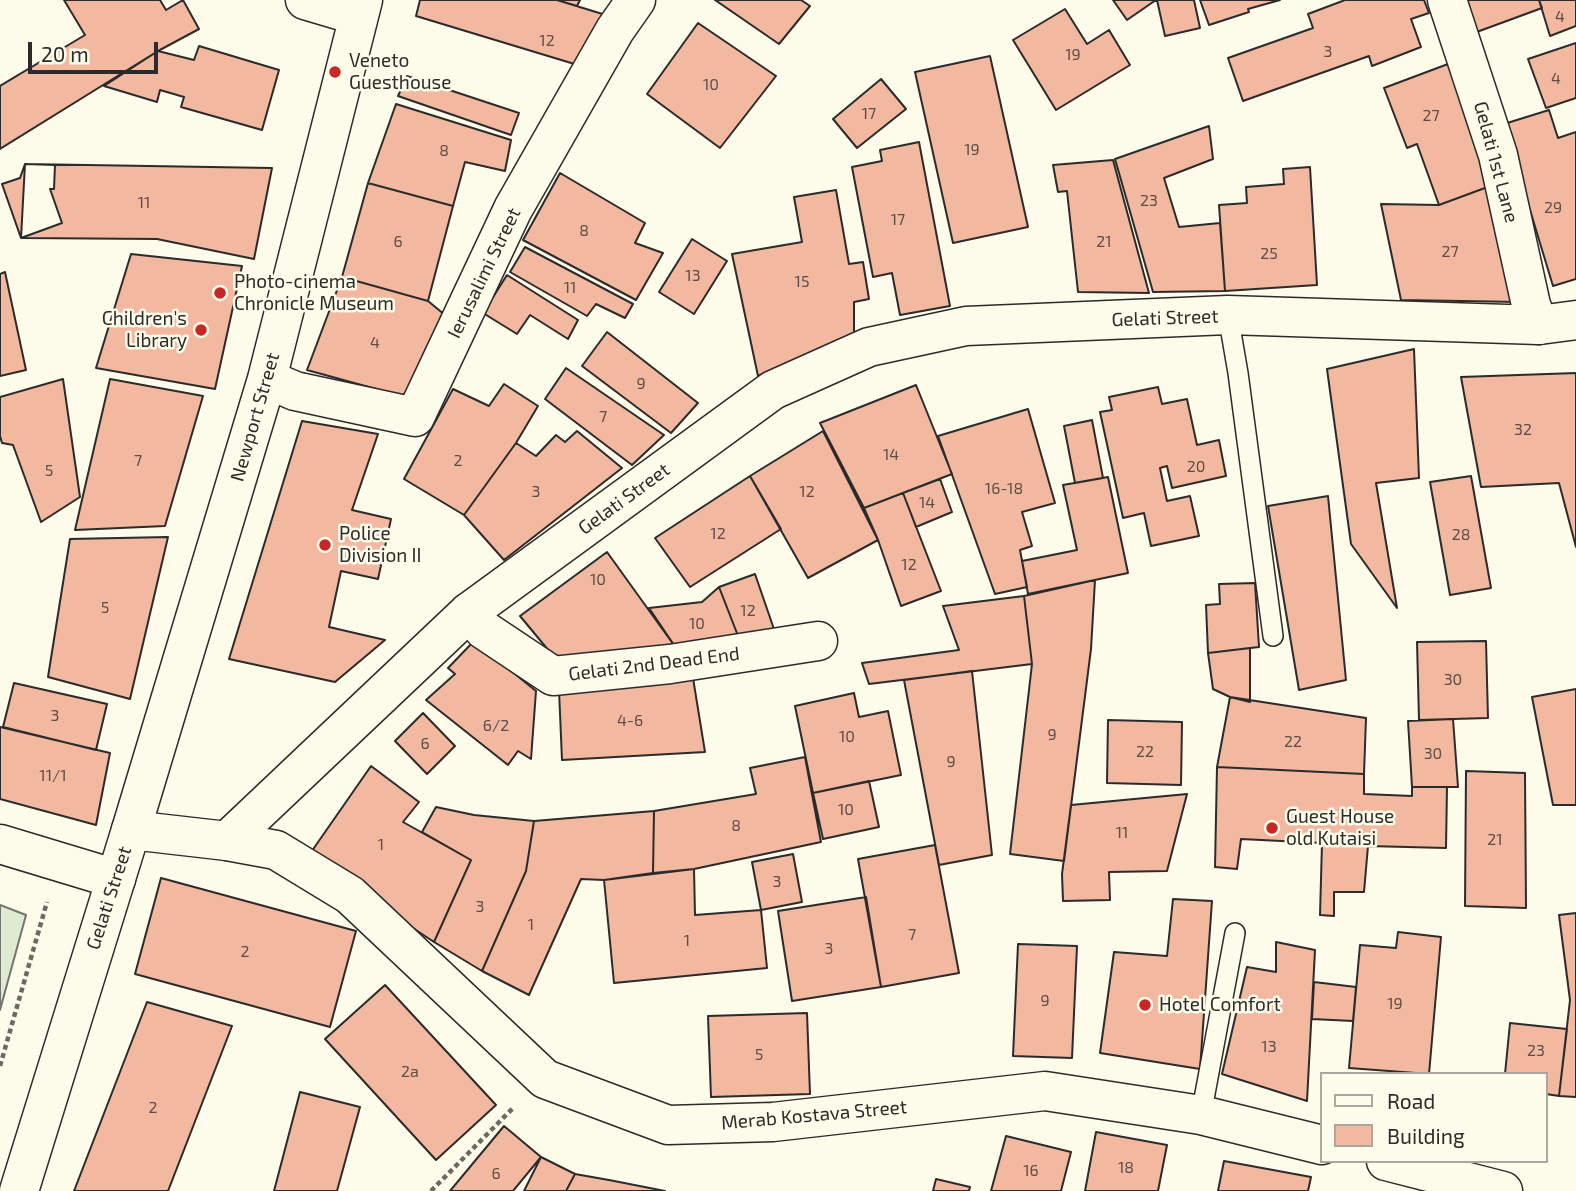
<!DOCTYPE html>
<html>
<head>
<meta charset="utf-8">
<style>
  body { margin:0 }
  #map { position:relative; width:1576px; height:1191px; overflow:hidden; background:#fdfbea; font-family:"Exo 2",sans-serif }
  canvas { display:block }
  .legend { position:absolute; left:1320px; top:1072px; width:228px; height:91px; box-sizing:border-box; background:#fdfbea; border:2px solid #a9a89e; margin:0; padding:9px 12px; list-style:none; font-size:21px; color:#2b2b2b }
  .legend li { display:flex; align-items:center; gap:14px; height:35px }
  .legend b { width:35px; border:2px solid #a9a89e }
  .scale { position:absolute; left:28px; top:42px; width:130px; height:32px; box-sizing:border-box; border:4px solid #2b2b2b; border-top:0; padding-left:9px; font-size:21px; line-height:24px; white-space:nowrap; color:#2b2b2b; -webkit-text-stroke:5px #fdfbea; paint-order:stroke }
</style>
</head>
<body>
<div id="map">
<canvas width="1576" height="1191"></canvas>
<ul class="legend">
<li><b style="height:9px;background:#fdfbea"></b>Road</li>
<li><b style="height:19px;background:#f2b8a0"></b>Building</li>
</ul>
<div class="scale">20 m</div>
</div>
<script>
const c = document.querySelector('canvas').getContext('2d');
c.lineJoin = 'round';
function fillPath(path, color) {
  c.fillStyle = color;
  c.fill(path, 'evenodd');
}
function strokePath(path, color, width, dash) {
  c.strokeStyle = color;
  c.lineWidth = width;
  c.lineCap = dash ? 'butt' : 'round';
  c.setLineDash(dash || []);
  c.stroke(path);
}
function write(font, color, halo, rows, align = 'center') {
  c.font = font + ' "Exo 2",sans-serif';
  c.lineWidth = 5;
  c.setLineDash([]);
  c.textBaseline = 'middle';
  c.strokeStyle = halo;
  c.fillStyle = color;
  for (const [text, x, y, turn = 0] of rows) {
    c.save();
    c.translate(x, y);
    c.rotate((+turn || 0) * Math.PI / 180);
    c.textAlign = isNaN(turn) ? turn : align;
    if (halo) c.strokeText(text, 0, 0);
    c.fillText(text, 0, 0);
    c.restore();
  }
}
const green = new Path2D(`
  M0,905L26,915L0,1010Z`);
fillPath(green, '#deebd1');
strokePath(green, '#74746e', 2);
const building = new Path2D(`
  M64,0H160L166,10L183,0L199,29L158,51L0,149V86L85,35Z
  M420,0H557L609,16L581,66L416,16Z
  M557,0H580L577,6Z
  M715,0H801L810,6L779,44Z
  M1113,0H1156L1127,20Z
  M1157,0H1194L1200,28L1165,36Z
  M1200,0H1280L1248,9L1249,12L1209,25Z
  M1345,0H1424L1429,13L1411,19L1421,47L1372,66L1369,56L1243,101L1228,58L1313,28L1308,14Z
  M1462,0H1539L1542,8L1474,33Z
  M1539,0H1576V26L1550,36Z
  M1065,9L1087,44L1109,30L1130,65L1056,110L1013,40Z
  M698,23L776,76L720,148L647,94Z
  M1576,43V98L1546,108L1528,59Z
  M199,46L279,70L262,130L181,107L184,97L160,90L157,102L104,86L158,51L194,60Z
  M990,56L1028,227L953,243L915,72Z
  M1448,64L1493,185L1439,205L1417,144L1407,148L1384,88Z
  M407,76L519,113L511,135L398,96Z
  M881,79L906,109L857,148L833,119Z
  M396,104L511,140L505,171L465,162L453,206L368,183Z
  M1549,110L1558,138L1576,132V279L1553,286L1504,124Z
  M1209,126L1213,159L1164,178L1179,227L1220,223L1225,291L1153,292L1115,159Z
  M919,142L950,306L900,315L892,273L873,277L852,167L882,161L880,150Z
  M1113,160L1149,293L1078,292L1067,191L1058,192L1053,165Z
  M25,164L55,165L54,189H50L62,223L21,238L2,184L20,178Z
  M25,164L272,168L254,259L157,239L21,238Z
  M1310,167L1317,285L1225,291L1219,205L1247,203L1246,187L1284,184L1283,169Z
  M560,173L645,223L635,243L663,253L636,300L523,240Z
  M368,183L453,206L428,301L342,277Z
  M1493,185L1520,302L1401,300L1381,204L1439,205Z
  M836,190L849,264L863,262L869,299L854,302V333L758,376L732,254L802,242L794,197Z
  M692,239L727,261L694,314L659,292Z
  M525,247L633,304L625,318L596,304L587,316L510,272Z
  M131,254L242,266L215,389L96,368Z
  M5,272L26,370L0,376V274Z
  M507,275L578,320L568,339L530,315L517,334L483,313Z
  M342,277L428,301L445,315L405,397L307,370Z
  M607,332L698,403L671,433L582,366Z
  M1414,349L1419,478L1376,483L1397,608L1351,544L1327,369Z
  M566,368L664,435L632,465L545,399Z
  M1576,373V547L1559,483L1481,487L1461,377Z
  M63,379L80,497L41,522L13,445L2,443L0,436V397Z
  M110,379L203,396L165,526L75,530Z
  M504,384L538,406L516,443L464,515L404,479L453,389L489,406Z
  M916,385L952,474L864,508L820,423Z
  M1158,387L1162,404L1187,399L1197,445L1219,440L1226,476L1172,488L1167,466L1160,468L1167,501L1190,496L1199,536L1151,546L1144,513L1123,518L1100,412L1112,410L1109,397Z
  M1028,409L1055,503L1022,512L1032,546L1020,550L1027,587L995,594L938,436Z
  M1092,420L1103,478L1075,483L1064,426Z
  M302,421L378,434L352,510L391,519L378,579L341,571L329,627L385,640L335,682L229,659Z
  M577,431L622,468L504,560L464,515L516,443L536,456L556,435L565,442Z
  M823,431L878,540L808,578L750,476Z
  M750,476L781,529L690,587L655,538Z
  M1471,476L1491,588L1450,595L1430,482Z
  M1108,477L1128,573L1028,594L1022,561L1077,550L1063,485Z
  M940,479L952,512L916,527L903,493Z
  M903,493L941,591L901,606L878,540L864,508Z
  M1328,496L1346,680L1299,690L1268,506Z
  M168,537L130,699L48,677L70,539Z
  M607,552L676,648L559,663L520,616Z
  M755,574L776,635L740,641L719,587Z
  M1095,580L1091,649L1064,861L1010,854L1032,664L1024,596Z
  M1255,583L1259,647L1208,653L1206,605L1220,604L1219,584Z
  M719,587L740,641L676,648L649,608L702,602Z
  M1024,596L1032,664L869,684L862,663L959,650L943,606Z
  M474,641L536,691L531,759L518,751L508,765L426,700L455,674L448,668Z
  M1486,641L1488,718L1419,720L1417,642Z
  M1250,648V702L1230,697L1213,689L1208,653Z
  M972,671L992,855L939,865L904,680Z
  M693,678L705,752L562,760L559,690Z
  M14,683L107,704L96,750L3,727Z
  M1576,689V805H1553L1532,697Z
  M854,693L859,717L888,711L901,775L813,793L795,706Z
  M1230,697L1366,718L1364,774L1217,767Z
  M423,713L455,746L427,774L395,741Z
  M1453,719L1458,787H1412L1408,721Z
  M1108,720L1182,722L1181,785L1107,783Z
  M0,727L110,753L96,825L0,799Z
  M805,757L821,842L694,869L653,873L654,811L756,794L750,768Z
  M371,766L419,802L403,822L471,860L434,942L307,858Z
  M1217,767L1364,774V794L1412,796V787H1447L1446,848L1368,846L1364,892H1334V916L1320,915L1322,843L1241,839L1237,869L1215,867Z
  M1466,771L1525,773L1526,908L1465,906Z
  M869,781L879,827L823,839L813,793Z
  M1187,794L1167,871L1109,872L1110,900L1063,901L1062,874L1071,805Z
  M436,807L474,815L534,821L526,871L482,971L434,942L471,860L422,832Z
  M654,811L653,873L604,880L581,879L529,995L482,971L526,871L534,821Z
  M935,845L959,973L881,987L858,859Z
  M793,854L802,902L761,910L752,862Z
  M694,869L695,915L761,910L767,968L614,983L604,880Z
  M161,878L356,931L330,1027L135,974Z
  M866,897L881,987L792,1001L778,911Z
  M1173,899L1212,901L1200,1069L1100,1053L1114,952L1167,956Z
  M1576,913V1097L1559,1096L1570,1000L1559,915Z
  M1398,932L1441,937L1429,1074L1349,1068L1360,945L1396,948Z
  M1276,942L1315,950L1307,1101L1222,1074L1247,967L1276,972Z
  M1018,944L1077,946L1072,1058L1013,1056Z
  M1314,982L1356,987L1353,1021L1312,1019Z
  M385,985L496,1105L436,1160L325,1039Z
  M147,1002L232,1026L168,1191H74Z
  M807,1013L810,1094L711,1097L708,1016Z
  M1510,1023L1567,1029L1559,1096L1546,1094V1074H1505Z
  M300,1092L360,1107L337,1191H274Z
  M504,1126L541,1157L513,1191H450Z
  M1096,1132L1167,1145L1158,1191H1085Z
  M1006,1136L1071,1152L1061,1191H991Z
  M541,1157L575,1174L566,1191H524Z
  M1224,1161L1311,1177L1308,1191H1218Z
  M575,1174L609,1180L665,1191H566Z
  M936,1179L970,1187L969,1191H933Z`);
fillPath(building, '#f2b8a0');
strokePath(building, '#2b2b2b', 2);
const service = new Path2D(`
  M1228,315L1238,373L1273,636
  M1201,1115L1235,933`);
const minor = new Path2D(`
  M305,0L359,16
  M1447,0L1498,155L1531,305L1539,325
  M267,379L295,391L415,417L513,209L615,30L636,0
  M469,612L484,630L553,676L670,664L818,641
  M131,830L267,379L363,0
  M0,844L116,879`);
const tertiary = new Path2D(`
  M227,841L276,850L350,895L545,1079L668,1125L773,1122L1045,1091L1201,1115L1322,1145
  M1386,1161L1503,1191`);
const secondary = new Path2D(`
  M19,1191L131,830L227,841L469,612L773,390L869,347L966,326L1228,315L1539,325L1576,320`);
strokePath(service, '#2b2b2b', 22);
strokePath(minor, '#2b2b2b', 41);
strokePath(tertiary, '#2b2b2b', 41);
strokePath(secondary, '#2b2b2b', 41);
strokePath(new Path2D(`
  M0,1066L47,902
  M431,1191L514,1107`), '#6a6964', 4.5, [5, 3.5]);
strokePath(service, '#fdfbea', 19);
strokePath(minor, '#fdfbea', 38);
strokePath(tertiary, '#fdfbea', 38);
strokePath(secondary, '#fdfbea', 38);
for (const [x, y, r, color] of [
  [335,72,7,"#c62828"],
  [220,293,7,"#c62828"],
  [201,330,7,"#c62828"],
  [325,545,7,"#c62828"],
  [1272,828,7,"#c62828"],
  [1145,1005,7,"#c62828"]
]) {
  const dot = new Path2D();
  dot.arc(x, y, r, 0, 2 * Math.PI);
  c.fillStyle = color;
  c.fill(dot);
  strokePath(dot, '#fdfbea', 2.5);
}
write('16px', '#5d4e48', null, [
  ["4",1560,17],
  ["12",547,41],
  ["3",1328,52],
  ["19",1073,55],
  ["4",1556,79],
  ["10",711,85],
  ["17",869,114],
  ["27",1431,116],
  ["19",972,150],
  ["8",444,151],
  ["23",1149,201],
  ["11",144,203],
  ["29",1553,208],
  ["17",898,220],
  ["8",584,231],
  ["6",398,242],
  ["21",1104,242],
  ["27",1450,252],
  ["25",1269,254],
  ["13",693,276],
  ["15",802,282],
  ["11",570,288],
  ["4",375,343],
  ["9",641,384],
  ["7",603,417],
  ["32",1523,430],
  ["14",891,455],
  ["7",138,461],
  ["2",458,461],
  ["20",1196,467],
  ["5",49,471],
  ["16-18",1004,489],
  ["3",536,492],
  ["12",807,492],
  ["14",927,503],
  ["12",718,534],
  ["28",1461,535],
  ["12",909,565],
  ["10",598,580],
  ["5",105,608],
  ["12",748,611],
  ["10",697,624],
  ["30",1453,680],
  ["3",55,716],
  ["4-6",630,721],
  ["6/2",496,726],
  ["9",1052,735],
  ["10",847,737],
  ["22",1293,742],
  ["6",425,744],
  ["22",1145,752],
  ["30",1433,754],
  ["9",951,762],
  ["11/1",53,776],
  ["10",846,810],
  ["8",736,826],
  ["11",1122,833],
  ["21",1495,840],
  ["1",381,845],
  ["3",777,882],
  ["3",480,907],
  ["1",531,925],
  ["7",912,935],
  ["1",687,941],
  ["3",829,949],
  ["2",245,952],
  ["9",1045,1001],
  ["19",1395,1004],
  ["13",1269,1047],
  ["23",1536,1051],
  ["5",759,1055],
  ["2a",410,1072],
  ["2",153,1108],
  ["18",1126,1168],
  ["16",1031,1171],
  ["6",496,1174]
]);
write('19px', '#2b2b2b', '#fdfbea', [
  ["Veneto",349,61],
  ["Guesthouse",349,83],
  ["Photo-cinema",234,282],
  ["Chronicle Museum",234,304],
  ["Children's",187,319,"right"],
  ["Library",187,341,"right"],
  ["Police",339,534],
  ["Division II",339,556],
  ["Guest House",1286,817],
  ["old Kutaisi",1286,839],
  ["Hotel Comfort",1159,1005]
], 'left');
write('19px', '#2b2b2b', '#fdfbea', [
  ["Gelati 1st Lane",1496,162,75],
  ["Ierusalimi Street",484,273,-64],
  ["Gelati Street",1165,318,-2],
  ["Newport Street",255,417,-74],
  ["Gelati Street",624,499,-36],
  ["Gelati 2nd Dead End",654,664,-7],
  ["Gelati Street",109,898,-72],
  ["Merab Kostava Street",814,1115,-5]
]);
</script>
</body>
</html>
